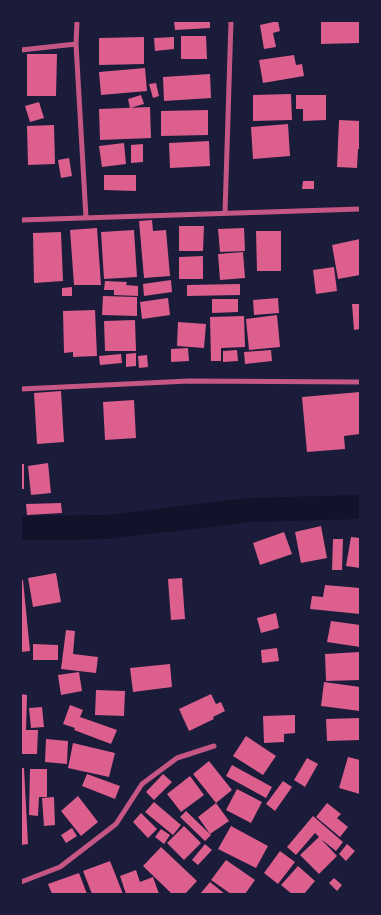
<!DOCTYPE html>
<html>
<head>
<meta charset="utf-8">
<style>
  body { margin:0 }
  #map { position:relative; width:381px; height:915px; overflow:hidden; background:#1b1b3a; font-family:"Source Sans 3",sans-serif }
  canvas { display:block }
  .frame { position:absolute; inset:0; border:22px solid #1b1b3a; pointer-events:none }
</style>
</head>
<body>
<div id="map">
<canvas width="381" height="915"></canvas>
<div class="frame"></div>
</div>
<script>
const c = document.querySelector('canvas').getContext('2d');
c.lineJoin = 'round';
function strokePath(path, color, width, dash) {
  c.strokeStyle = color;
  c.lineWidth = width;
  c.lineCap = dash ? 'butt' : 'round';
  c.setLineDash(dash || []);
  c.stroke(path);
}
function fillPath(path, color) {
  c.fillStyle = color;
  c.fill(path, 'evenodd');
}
strokePath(new Path2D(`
  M21,528L107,527L249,510L360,507`), '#12122b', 24);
fillPath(new Path2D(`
  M174,21H210V28L175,30Z
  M278,21L280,31L273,33L276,47L264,49L260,25Z
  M321,21H360V43L321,44Z
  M181,36H206L207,59H181Z
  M144,37V64L99,65V38Z
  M174,37V49L155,51L154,38Z
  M27,54H57L56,96H27Z
  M294,55L296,65L302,64L304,76L263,83L259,60Z
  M145,68L147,91L101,95L99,72Z
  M210,74L211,98L164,101L163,77Z
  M156,83L159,96L153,98L149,84Z
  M291,94L292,120L253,121V95Z
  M141,95L144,104L130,108L128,99Z
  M296,95H326V120L303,121V109H296Z
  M39,102L44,118L30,122L25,106Z
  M150,107L151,138L100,140L99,109Z
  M208,110V135L161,136V111Z
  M339,120L360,121V149H358L357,168L337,167Z
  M288,124L290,156L253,159L251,127Z
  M54,125L55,164L28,165L27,126Z
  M209,141L210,166L170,168L169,143Z
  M124,143L126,164L102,167L99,146Z
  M143,144V162L131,163V145Z
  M69,158L72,176L61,178L58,160Z
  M104,175H136V191L104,190Z
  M303,181H314V189H302Z
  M152,220L153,231L166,230L170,276L144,278L139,221Z
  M179,226H204L203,251H179Z
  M97,228L101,285H74L70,230Z
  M244,228L245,251L220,252L218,229Z
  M134,230L137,277L104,279L101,232Z
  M256,231H281V271H257Z
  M61,232L63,281L34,283L33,233Z
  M360,239V275L338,279L332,245Z
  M243,252L245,278L220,280L218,254Z
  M203,256V279H179V257Z
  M334,267L337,291L316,294L313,270Z
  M171,280L172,292L144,296L143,284Z
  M105,281L127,282L126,285L138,286V296L114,295V290H104Z
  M240,284V295L187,296V285Z
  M72,287V296H62V288Z
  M103,296L137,297V316L102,315Z
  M168,298L170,315L142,319L140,302Z
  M278,298L279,313L254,315L253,300Z
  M212,299H238V312L212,313Z
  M352,304H360V329L354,330Z
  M95,310L97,356L73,357V352L64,353L63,311Z
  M277,315L280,347L249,350L246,319Z
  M244,316L245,347L221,348V361H211L210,317Z
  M135,320L136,351H105L104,321Z
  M178,322L206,324L204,348L177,346Z
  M188,348L189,361L171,362V349Z
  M237,350L238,361L223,362V351Z
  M271,350L272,361L245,364L244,352Z
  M136,353V366L126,367V354Z
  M121,354L122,363L100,365L99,356Z
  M147,355L148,367L139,368L138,356Z
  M61,391L64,442L37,444L34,393Z
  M360,392V434L344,436L345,449L307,452L302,397Z
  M134,400L136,438L105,440L103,402Z
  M48,463L51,493L31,495L28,466Z
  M21,464H24V489H21Z
  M61,503L62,513L27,515L26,504Z
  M321,526L327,558L301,563L295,532Z
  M284,532L292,554L260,565L253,543Z
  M351,537L360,538V568L346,566Z
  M333,539H343L342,570H332Z
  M56,573L61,602L33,607L28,578Z
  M182,578L185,619L171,620L168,579Z
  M21,580H23L30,651L21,652Z
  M325,585L360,588V614L310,609L312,596L323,597Z
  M276,613L279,628L261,633L257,618Z
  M331,621L360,625V647L327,642Z
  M66,630L75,631L73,654L98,657L96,673L61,669Z
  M33,644L58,645V660H33Z
  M277,648L279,661L262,663L261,650Z
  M360,652V680L326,681L325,654Z
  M170,664L172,687L133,692L130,668Z
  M79,672L82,691L61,695L58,675Z
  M324,682L360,687V711L321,706Z
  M96,690L125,691L124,716L95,715Z
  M21,694L27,695L26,730H38L37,754H21Z
  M211,694L216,704L221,702L225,711L213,717L214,719L189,731L179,709Z
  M70,705L83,710L80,717L117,730L111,744L74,730L75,728L63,724Z
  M42,707L44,727L31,728L29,708Z
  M295,715V733L284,734V742L264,743L263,716Z
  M360,718V740L327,741L326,719Z
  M246,736L276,756L263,775L233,756Z
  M46,739L68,741L67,764L45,762Z
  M73,743L115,753L109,777L68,768Z
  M348,757L360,760V794L339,788Z
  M307,758L318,764L305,787L294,780Z
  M209,761L232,790L216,803L193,774Z
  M232,765L272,787L266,798L226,776Z
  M21,768H24L28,844L21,845Z
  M30,769H47V797H39L38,816L29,815Z
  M87,774L120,786L115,799L82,786Z
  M163,774L172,782L154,800L146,792Z
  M190,776L204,795L181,812L167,794Z
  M283,781L292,787L275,811L266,804Z
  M237,789L262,802L251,823L226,810Z
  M78,796L98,822L81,836L61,811Z
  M54,797L55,825L44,826L42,798Z
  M154,802L181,825L173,835L145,812Z
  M216,803L229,821L210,834L198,817Z
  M327,803L341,814L337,818L348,827L340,837L316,817Z
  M186,811L211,835L205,841L180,817Z
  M141,813L157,829L148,838L133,822Z
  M313,816L343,842L336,851L321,839L337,856L319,874L300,855L319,837L315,833L296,855L287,847Z
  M184,826L201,843L184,860L167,843Z
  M231,826L268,846L256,868L218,849Z
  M72,828L77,836L66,843L61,835Z
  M161,829L170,835L164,844L155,837Z
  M205,844L212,850L198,865L192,860Z
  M347,844L355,851L346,861L339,854Z
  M161,847L197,881L185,894H172L143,866Z
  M280,851L295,862L278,884L264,873Z
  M226,860L255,880L245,894H231L211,880Z
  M110,861L123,894H92L83,871Z
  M298,866L315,881L304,894H292L281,885Z
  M136,870L140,882L153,877L159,894H126L120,876Z
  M79,873L87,894H52L48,884Z
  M334,878L342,885L337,891L329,883Z
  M210,882L225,894H200Z`), '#dd5f8e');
strokePath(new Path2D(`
  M77,21L76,44L86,218
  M21,50L76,44
  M225,213L231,21
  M21,220L360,209
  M21,389L189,381L360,382
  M21,882L60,867L116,824L142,784L177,758L214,746`), '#c65784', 5);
</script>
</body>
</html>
